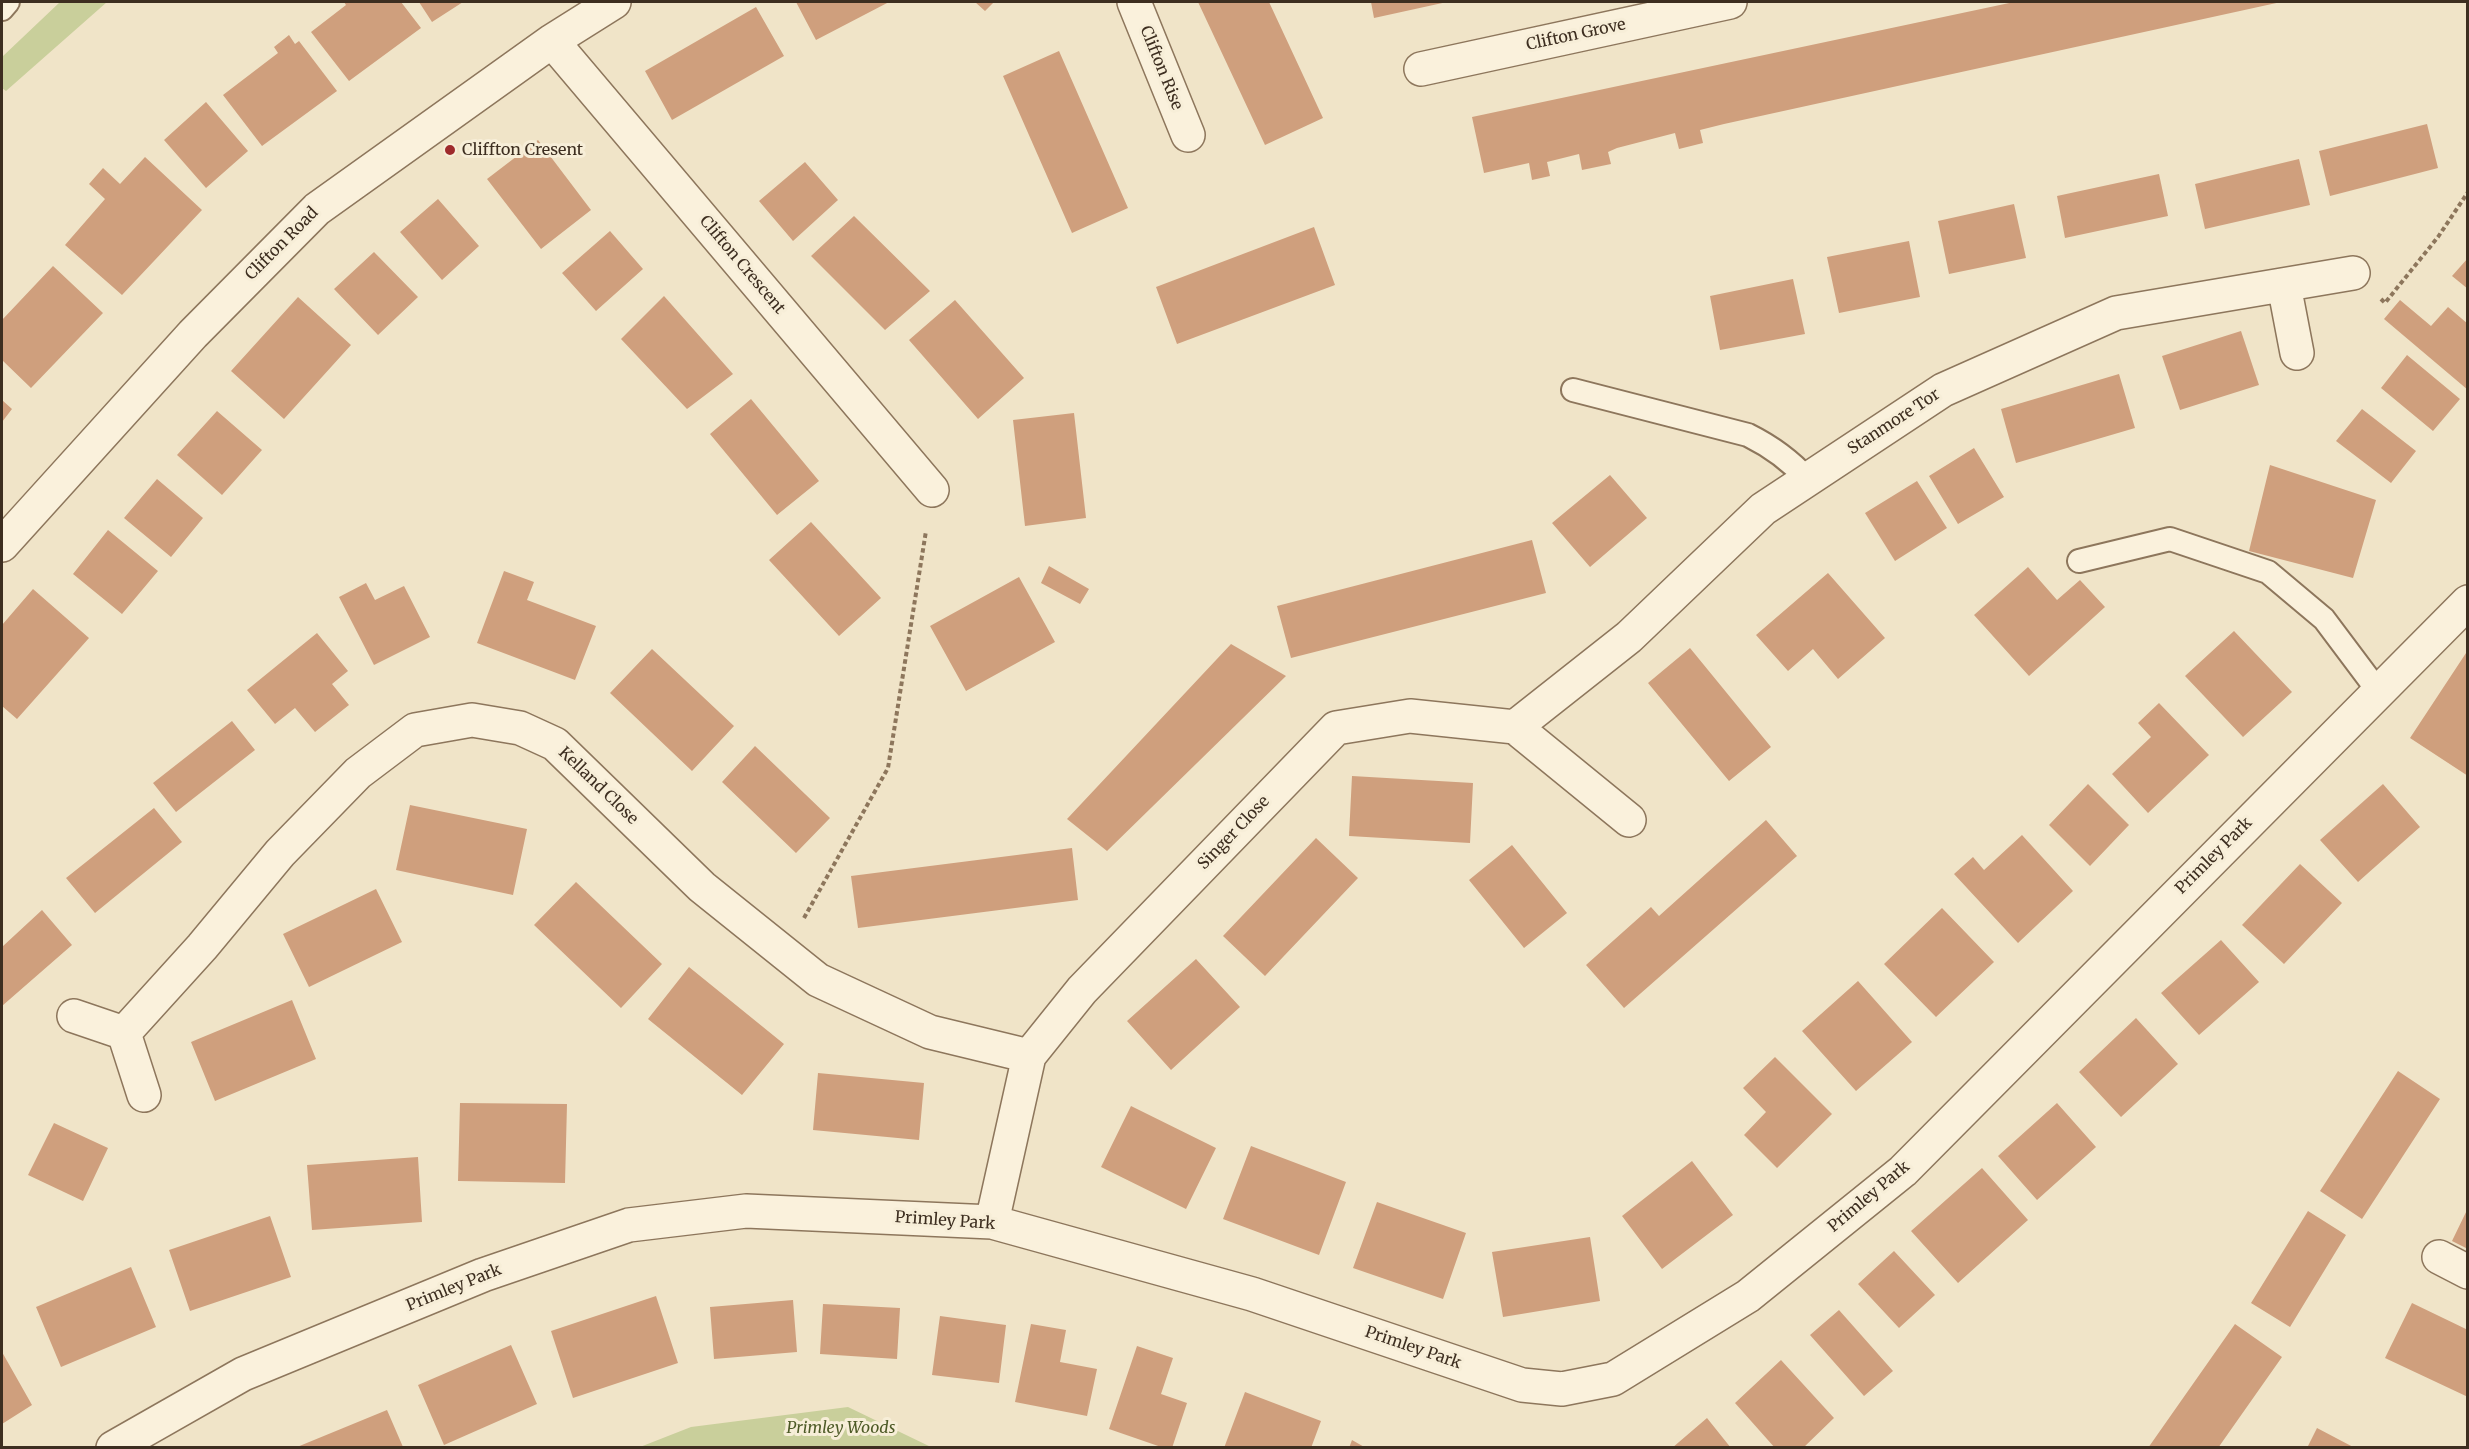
<!DOCTYPE html>
<html>
<head>
<meta charset="utf-8">
<style>
  body { margin:0 }
  #map { position:relative; width:2469px; height:1449px; overflow:hidden; background:#f0e4c8; font-family:Merriweather,serif }
  canvas { display:block }
  .frame { position:absolute; inset:0; border:3px solid #3d2e20; pointer-events:none }
</style>
</head>
<body>
<div id="map">
<canvas width="2469" height="1449"></canvas>
<div class="frame"></div>
</div>
<script>
const c = document.querySelector('canvas').getContext('2d');
c.lineJoin = 'round';
function fillPath(path, color) {
  c.fillStyle = color;
  c.fill(path, 'evenodd');
}
function strokePath(path, color, width, dash) {
  c.strokeStyle = color;
  c.lineWidth = width;
  c.lineCap = dash ? 'butt' : 'round';
  c.setLineDash(dash || []);
  c.stroke(path);
}
function write(font, color, halo, rows, align = 'center') {
  c.font = font + ' Merriweather,serif';
  c.lineWidth = 6;
  c.setLineDash([]);
  c.textBaseline = 'middle';
  c.strokeStyle = halo;
  c.fillStyle = color;
  for (const [text, x, y, turn = 0] of rows) {
    c.save();
    c.translate(x, y);
    c.rotate((+turn || 0) * Math.PI / 180);
    c.textAlign = isNaN(turn) ? turn : align;
    if (halo) c.strokeText(text, 0, 0);
    c.fillText(text, 0, 0);
    c.restore();
  }
}
fillPath(new Path2D(`
  M60,2H107L6,91L2,88V57Z
  M848,1407L931,1447H640L691,1427Z`), '#c9cf9b');
fillPath(new Path2D(`
  M344,2H401L421,28L349,81L311,32L346,5Z
  M419,2H463L432,22Z
  M796,2H889L816,40Z
  M975,2H994L985,11Z
  M1198,2H1269L1323,118L1265,145Z
  M1371,2H1447L1374,18Z
  M2014,2H2281L1724,124L1700,130L1703,143L1679,149L1675,133L1617,148L1608,152L1611,164L1582,170L1579,154L1547,162L1550,176L1532,180L1529,163L1484,173L1472,117Z
  M756,7L784,56L672,120L645,71Z
  M289,35L295,44L299,41L337,91L262,146L223,95L278,53L274,47Z
  M1059,51L1128,208L1072,233L1003,76Z
  M206,102L248,151L206,188L164,140Z
  M2427,124L2438,168L2330,196L2319,151Z
  M538,140L591,210L541,249L487,179Z
  M145,157L202,210L122,295L65,245L105,199L89,184L103,168L120,184Z
  M2299,159L2310,205L2205,229L2195,184Z
  M805,162L838,200L793,241L759,201Z
  M2159,174L2168,216L2065,238L2057,196Z
  M438,199L479,246L442,280L400,232Z
  M2014,204L2026,258L1949,274L1938,221Z
  M854,216L930,291L885,330L811,256Z
  M1314,227L1335,285L1177,344L1156,287Z
  M610,231L643,269L596,311L562,273Z
  M1909,241L1920,297L1839,313L1827,257Z
  M374,252L418,297L378,335L334,289Z
  M2468,258V289L2452,276Z
  M53,266L103,313L31,388L2,360V320Z
  M1793,279L1805,334L1720,350L1710,296Z
  M664,296L733,374L687,409L621,339Z
  M298,297L351,345L284,419L231,371Z
  M955,300L1024,378L978,419L909,340Z
  M2400,300L2431,326L2448,307L2468,324V390L2384,319Z
  M2241,331L2259,385L2180,410L2162,356Z
  M2407,355L2460,399L2433,431L2381,388Z
  M2119,374L2135,428L2016,463L2001,409Z
  M751,399L819,481L777,515L710,434Z
  M2,400L12,409L2,422Z
  M2362,409L2416,451L2391,483L2336,441Z
  M217,411L262,450L222,495L177,455Z
  M1074,413L1086,518L1025,526L1013,420Z
  M1974,448L2004,497L1958,524L1929,476Z
  M2270,465L2376,500L2353,578L2249,551Z
  M1610,475L1647,518L1590,567L1552,523Z
  M157,479L203,518L171,557L124,518Z
  M1917,481L1947,528L1895,561L1865,513Z
  M811,522L881,598L839,636L769,560Z
  M108,530L158,571L122,614L73,574Z
  M1532,540L1546,593L1291,658L1277,606Z
  M1049,566L1089,589L1080,604L1041,583Z
  M2028,567L2057,600L2080,580L2105,607L2029,676L1974,615Z
  M504,571L534,582L527,600L596,626L575,680L477,643Z
  M1828,573L1885,638L1838,679L1813,649L1788,671L1756,635Z
  M1019,577L1055,642L966,691L930,626Z
  M366,583L375,600L404,586L430,637L374,665L339,597Z
  M33,589L89,638L17,719L2,706V625Z
  M2234,631L2292,692L2243,737L2185,676Z
  M317,633L348,671L332,684L349,705L315,732L295,708L275,724L247,690Z
  M1231,644L1286,676L1107,851L1067,819Z
  M1690,648L1771,747L1729,781L1648,683Z
  M652,649L734,726L692,771L610,693Z
  M2468,650V776L2410,738Z
  M2159,703L2209,755L2148,813L2112,774L2151,737L2138,723Z
  M232,721L255,750L176,812L153,783Z
  M755,746L830,818L796,853L722,782Z
  M1352,776L1473,783L1470,843L1349,836Z
  M2088,784L2129,825L2090,866L2049,825Z
  M2383,784L2420,827L2358,882L2320,840Z
  M410,805L527,829L513,895L396,870Z
  M154,808L182,842L95,913L66,878Z
  M1766,820L1797,856L1624,1008L1586,965L1651,907L1659,916Z
  M2022,835L2073,891L2018,943L1954,874L1973,857L1984,870Z
  M1316,838L1358,878L1265,976L1223,936Z
  M1512,845L1567,913L1524,948L1469,880Z
  M1072,848L1078,900L858,928L851,876Z
  M2300,864L2342,903L2284,964L2242,925Z
  M576,882L662,964L621,1008L534,925Z
  M376,889L402,942L309,987L283,934Z
  M1942,908L1994,962L1936,1017L1884,964Z
  M42,910L72,945L2,1006V947Z
  M2221,940L2259,982L2199,1035L2161,993Z
  M1196,959L1240,1007L1171,1070L1127,1021Z
  M689,967L784,1044L742,1095L648,1019Z
  M1858,981L1912,1042L1856,1091L1802,1031Z
  M292,1000L316,1059L215,1101L191,1042Z
  M2136,1018L2178,1064L2121,1117L2079,1072Z
  M1775,1057L1832,1114L1777,1168L1744,1135L1766,1112L1743,1088Z
  M2398,1071L2440,1099L2362,1219L2320,1191Z
  M818,1073L924,1083L919,1140L813,1130Z
  M460,1103L567,1104L565,1183L458,1181Z
  M2057,1103L2096,1147L2037,1200L1998,1156Z
  M1131,1106L1216,1148L1186,1209L1101,1167Z
  M54,1123L108,1148L83,1201L28,1175Z
  M1251,1146L1346,1182L1319,1255L1223,1219Z
  M418,1157L422,1222L312,1230L307,1165Z
  M1692,1161L1733,1215L1662,1269L1622,1216Z
  M1982,1168L2028,1220L1958,1283L1911,1231Z
  M1377,1202L1466,1233L1443,1299L1353,1268Z
  M2468,1208V1249L2452,1241Z
  M2308,1211L2346,1235L2290,1327L2251,1303Z
  M270,1216L291,1277L190,1311L169,1250Z
  M1590,1237L1600,1301L1503,1317L1492,1252Z
  M1894,1251L1935,1295L1899,1328L1858,1284Z
  M131,1267L156,1327L61,1367L36,1307Z
  M656,1296L678,1363L573,1398L551,1331Z
  M793,1300L797,1352L714,1359L710,1307Z
  M2412,1303L2468,1330V1397L2385,1358Z
  M823,1304L900,1308L897,1359L820,1354Z
  M1839,1310L1893,1371L1864,1396L1810,1335Z
  M940,1316L1006,1325L999,1383L932,1375Z
  M1031,1324L1066,1330L1060,1362L1097,1369L1087,1416L1015,1402Z
  M2235,1324L2282,1357L2218,1448H2148Z
  M511,1345L537,1404L444,1445L418,1385Z
  M1137,1346L1173,1358L1161,1394L1187,1403L1172,1448H1164L1109,1429Z
  M2,1352L32,1405L2,1424Z
  M1781,1360L1834,1418L1803,1448H1775L1735,1403Z
  M1245,1392L1321,1421L1311,1448H1224Z
  M387,1410L403,1447H297Z
  M1707,1418L1731,1448H1672Z
  M2317,1428L2355,1448H2307Z
  M1352,1440L1366,1448H1349Z`), '#cf9f7d');
const service = new Path2D(`
  M2,9L8,2
  M1573,390L1748,435C1772,447 1790,460 1807,479
  M2079,561L2170,539L2268,572L2324,619L2378,691`);
const minor = new Path2D(`
  M1134,2L1188,135
  M552,41L932,490
  M1421,69L1730,2
  M2284,285L2297,353
  M2,545L193,334L317,209L552,41L614,2
  M1515,727L1629,637L1763,509L1943,390L2116,313L2353,273
  M74,1016L124,1033L144,1095
  M124,1033L202,947L280,853L358,773L415,730L472,720L520,728L555,744L702,887L818,980L930,1032L1029,1056
  M992,1222L1029,1056L1082,990L1336,728L1410,716L1515,727L1629,820
  M2439,1257L2468,1272
  M113,1448L243,1374L483,1275L629,1225L746,1211L992,1222L1252,1294L1522,1385L1562,1389L1613,1379L1748,1296L1903,1171L2468,602`);
strokePath(service, '#8d765c', 26);
strokePath(minor, '#8d765c', 36);
strokePath(new Path2D(`
  M2381,299L2385,303L2438,237L2468,192
  M804,918L888,768L926,531`), '#8d765c', 4, [4.5, 3]);
strokePath(service, '#faf1dc', 22);
strokePath(minor, '#faf1dc', 33);
for (const [x, y, r, color] of [
  [450,150,6,"#9e2a2b"]
]) {
  const dot = new Path2D();
  dot.arc(x, y, r, 0, 2 * Math.PI);
  c.fillStyle = color;
  c.fill(dot);
  strokePath(dot, '#f7eed8', 2);
}
write('16px', '#3d2e20', '#f7eed8', [
  ["Clifton Grove",1576,35,-12],
  ["Clifton Rise",1161,68,68],
  ["Clifton Road",282,244,-45],
  ["Clifton Crescent",742,265,50],
  ["Stanmore Tor",1894,422,-33],
  ["Kelland Close",598,786,44],
  ["Singer Close",1234,833,-46],
  ["Primley Park",2214,856,-45],
  ["Primley Park",1869,1197,-40],
  ["Primley Park",945,1221,4],
  ["Primley Park",454,1288,-22],
  ["Primley Park",1413,1348,19]
]);
write('16px', '#3d2e20', '#f7eed8', [
  ["Cliffton Cresent",462,150]
], 'left');
write('italic 16px', '#4d5a26', '#f7eed8', [
  ["Primley Woods",841,1428]
]);
</script>
</body>
</html>
